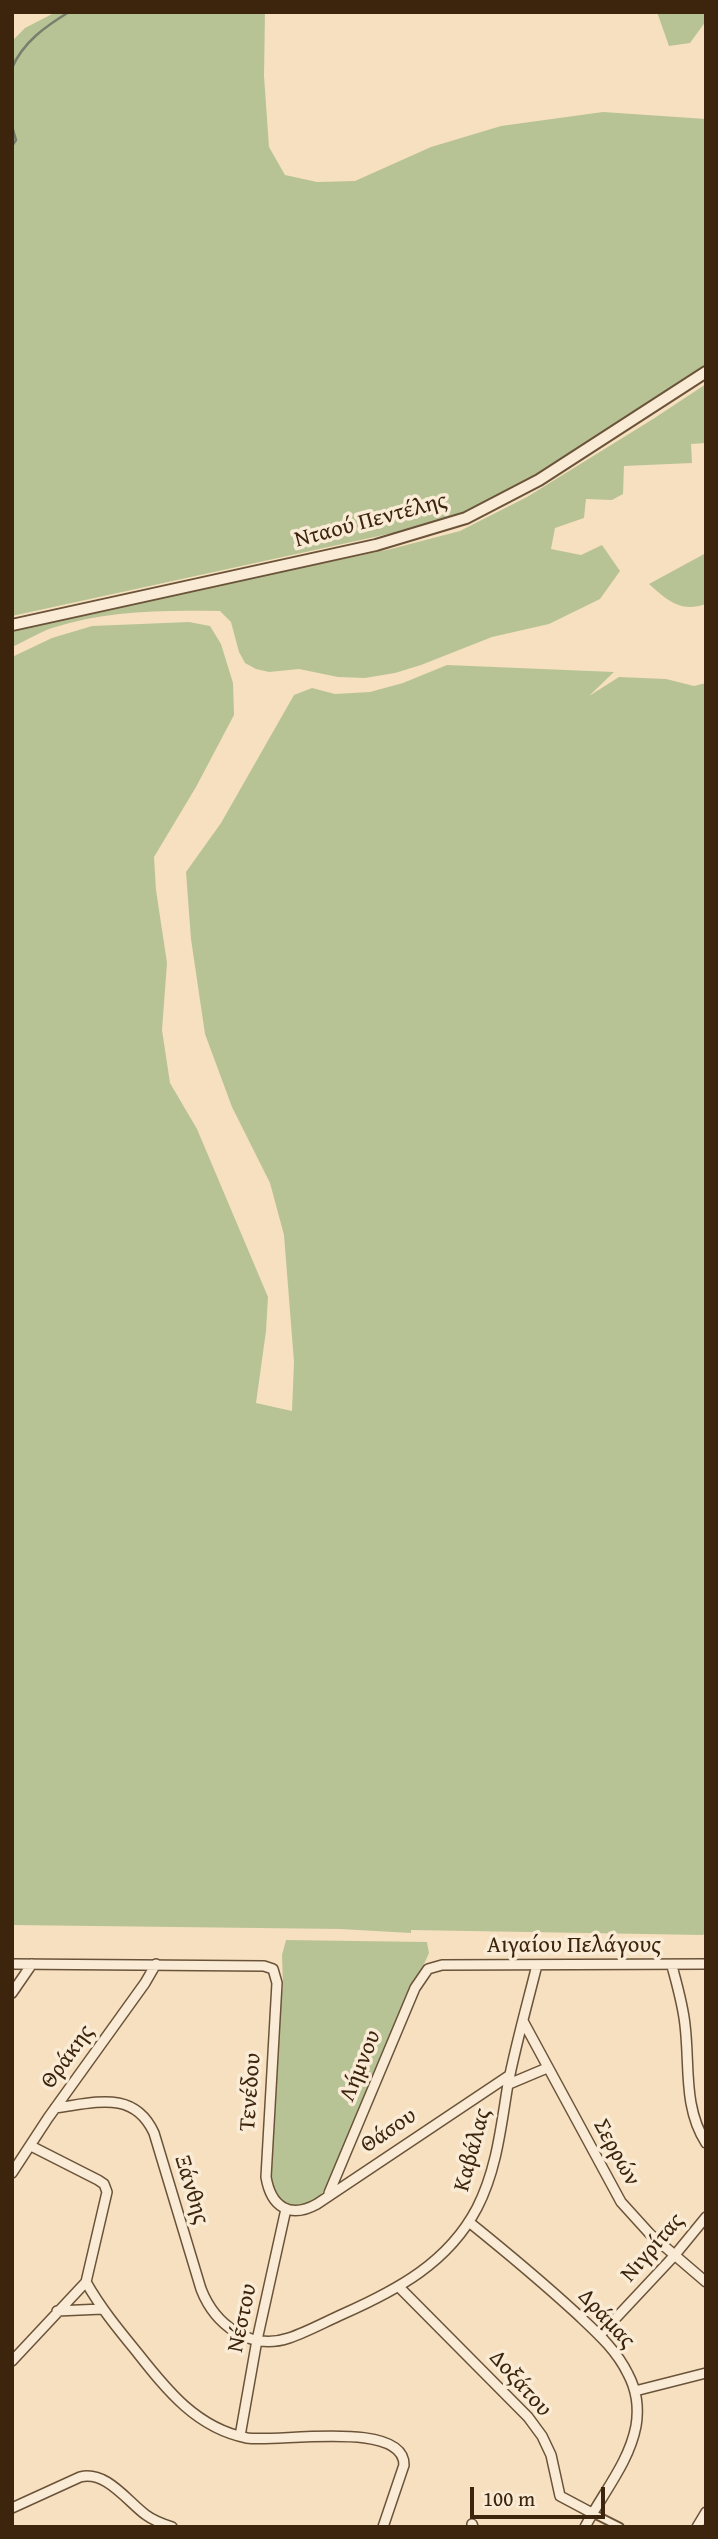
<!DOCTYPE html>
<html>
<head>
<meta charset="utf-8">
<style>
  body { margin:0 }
  #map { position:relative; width:718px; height:2539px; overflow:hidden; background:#f6e0bf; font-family:"Gentium Book Plus",serif }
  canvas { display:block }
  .frame { position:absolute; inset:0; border:14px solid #3d240c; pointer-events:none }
  .scale { position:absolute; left:470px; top:2487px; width:135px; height:32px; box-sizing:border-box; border:4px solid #3d240c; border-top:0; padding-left:9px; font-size:21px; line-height:24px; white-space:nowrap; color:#3d240c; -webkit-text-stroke:5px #f9ebd5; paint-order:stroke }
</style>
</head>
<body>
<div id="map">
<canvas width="718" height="2539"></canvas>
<div class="frame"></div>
<div class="scale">100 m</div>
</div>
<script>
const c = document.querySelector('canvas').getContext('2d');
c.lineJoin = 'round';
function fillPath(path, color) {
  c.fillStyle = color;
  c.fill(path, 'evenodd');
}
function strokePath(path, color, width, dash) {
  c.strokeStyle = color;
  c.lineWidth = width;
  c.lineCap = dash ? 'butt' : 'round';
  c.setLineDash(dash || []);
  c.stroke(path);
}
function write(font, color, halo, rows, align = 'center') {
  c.font = font + ' "Gentium Book Plus",serif';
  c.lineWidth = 7;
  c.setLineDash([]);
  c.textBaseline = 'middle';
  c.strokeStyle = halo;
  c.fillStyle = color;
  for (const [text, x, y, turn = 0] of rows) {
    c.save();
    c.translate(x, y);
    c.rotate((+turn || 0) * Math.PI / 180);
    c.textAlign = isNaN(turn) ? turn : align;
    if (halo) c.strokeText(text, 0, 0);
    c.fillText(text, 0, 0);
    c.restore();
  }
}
fillPath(new Path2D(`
  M56,12H265L264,76L269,147L285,175L317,182L355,181L431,147L501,126L603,112L706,119V365C634,414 562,467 483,504C457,516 429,524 402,531L12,616V41L25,28Z
  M657,12H706V21L690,43L669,46Z
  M706,384V443L691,444L692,463L624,466L623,494L612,500L586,499L584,518L555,528L551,549L581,555L602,545L620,571L600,599L549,624L492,637L421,665L395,673L365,678L338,677L299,669L269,672L256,669L245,663L239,652L231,622L220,611C163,610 107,610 52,628C38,633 25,641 12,647V632L39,623L391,549L460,531L527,497L653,419Z
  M706,553V604C680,613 667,600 649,584Z
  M189,622L210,626L221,644L233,683L234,715L196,787L154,857L156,890L167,963L162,1030L170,1083L197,1129L268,1297L266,1331L256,1403L292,1411L294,1362L284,1235L270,1183L232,1107L205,1034L191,939L186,872L221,823L294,695L312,688L335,694L370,692L403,683L447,665L614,672L589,696L619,677L666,679L694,686L706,683V1931L703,1935L411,1930V1933L340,1929L12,1925V657L52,638L92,626Z
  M286,1940L427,1942L429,1953L361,2104L333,2175L319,2198L299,2206L283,2204L275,2197L267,2178L278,2015L283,1987L282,1955Z`), '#b8c395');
strokePath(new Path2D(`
  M12,68C23,42 46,26 69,12
  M12,126L16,140L12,146`), '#77806d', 2.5);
const pedestrian = new Path2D(`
  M592,2513L620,2527`);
const minor = new Path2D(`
  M12,1964L264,1966L273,1969L277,1983L266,2177C271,2207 290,2219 317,2204L510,2075
  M672,1966C677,1985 683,2005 685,2025C690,2066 683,2107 706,2143
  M12,1993L32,1964
  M523,2021L621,2202L650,2234L706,2282
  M509,2084L547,2068
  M55,2108C94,2103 134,2089 154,2133L201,2289C215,2325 250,2351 289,2338C307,2332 325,2322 343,2314C397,2290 448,2263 477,2208C497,2169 501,2126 508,2084C516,2044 527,2005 537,1965
  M12,2173L48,2118L145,1983L156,1964
  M329,2193L415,1988L428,1969L442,1965L706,1964
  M469,2222C505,2251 541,2281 576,2313C595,2331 616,2349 628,2374C636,2389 639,2408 636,2426C629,2463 602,2494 585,2527
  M86,2282C100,2307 118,2329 136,2351C166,2389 196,2428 247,2438C276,2443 404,2419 404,2465L383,2527
  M399,2287L528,2417L542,2436L551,2455L560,2496L592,2513
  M57,2311L102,2309
  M600,2335L674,2256L706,2217
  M12,2361L86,2282L107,2192L104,2184L98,2180L31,2146
  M635,2391L706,2373
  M240,2436L257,2340L286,2209
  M12,2508L80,2477C106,2470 127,2501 146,2515C154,2521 163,2524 172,2527
  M472,2524L473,2527
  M697,2527L706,2512`);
const tertiary = new Path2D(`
  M12,625L376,545L466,518L539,480L706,372`);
strokePath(pedestrian, '#6b5339', 10);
strokePath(minor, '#6b5339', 12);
strokePath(tertiary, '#6b5339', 14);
strokePath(pedestrian, '#f9ebd5', 6);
strokePath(minor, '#f9ebd5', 9);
strokePath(tertiary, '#f9ebd5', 10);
write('23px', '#3d240c', '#f9ebd5', [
  ["Νταού Πεντέλης",371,521,-15],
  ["Αιγαίου Πελάγους",574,1946],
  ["Θράκης",68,2057,-54],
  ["Λήμνου",361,2066,-68],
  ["Τενέδου",251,2092,-86],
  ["Θάσου",389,2131,-34],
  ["Καβάλας",473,2150,-75],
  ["Σερρών",616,2153,61],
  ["Ξάνθης",191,2190,73],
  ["Νιγρίτας",653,2248,-49],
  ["Νέστου",243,2318,-78],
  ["Δράμας",606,2319,47],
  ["Δοξάτου",520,2384,48]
]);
</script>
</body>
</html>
